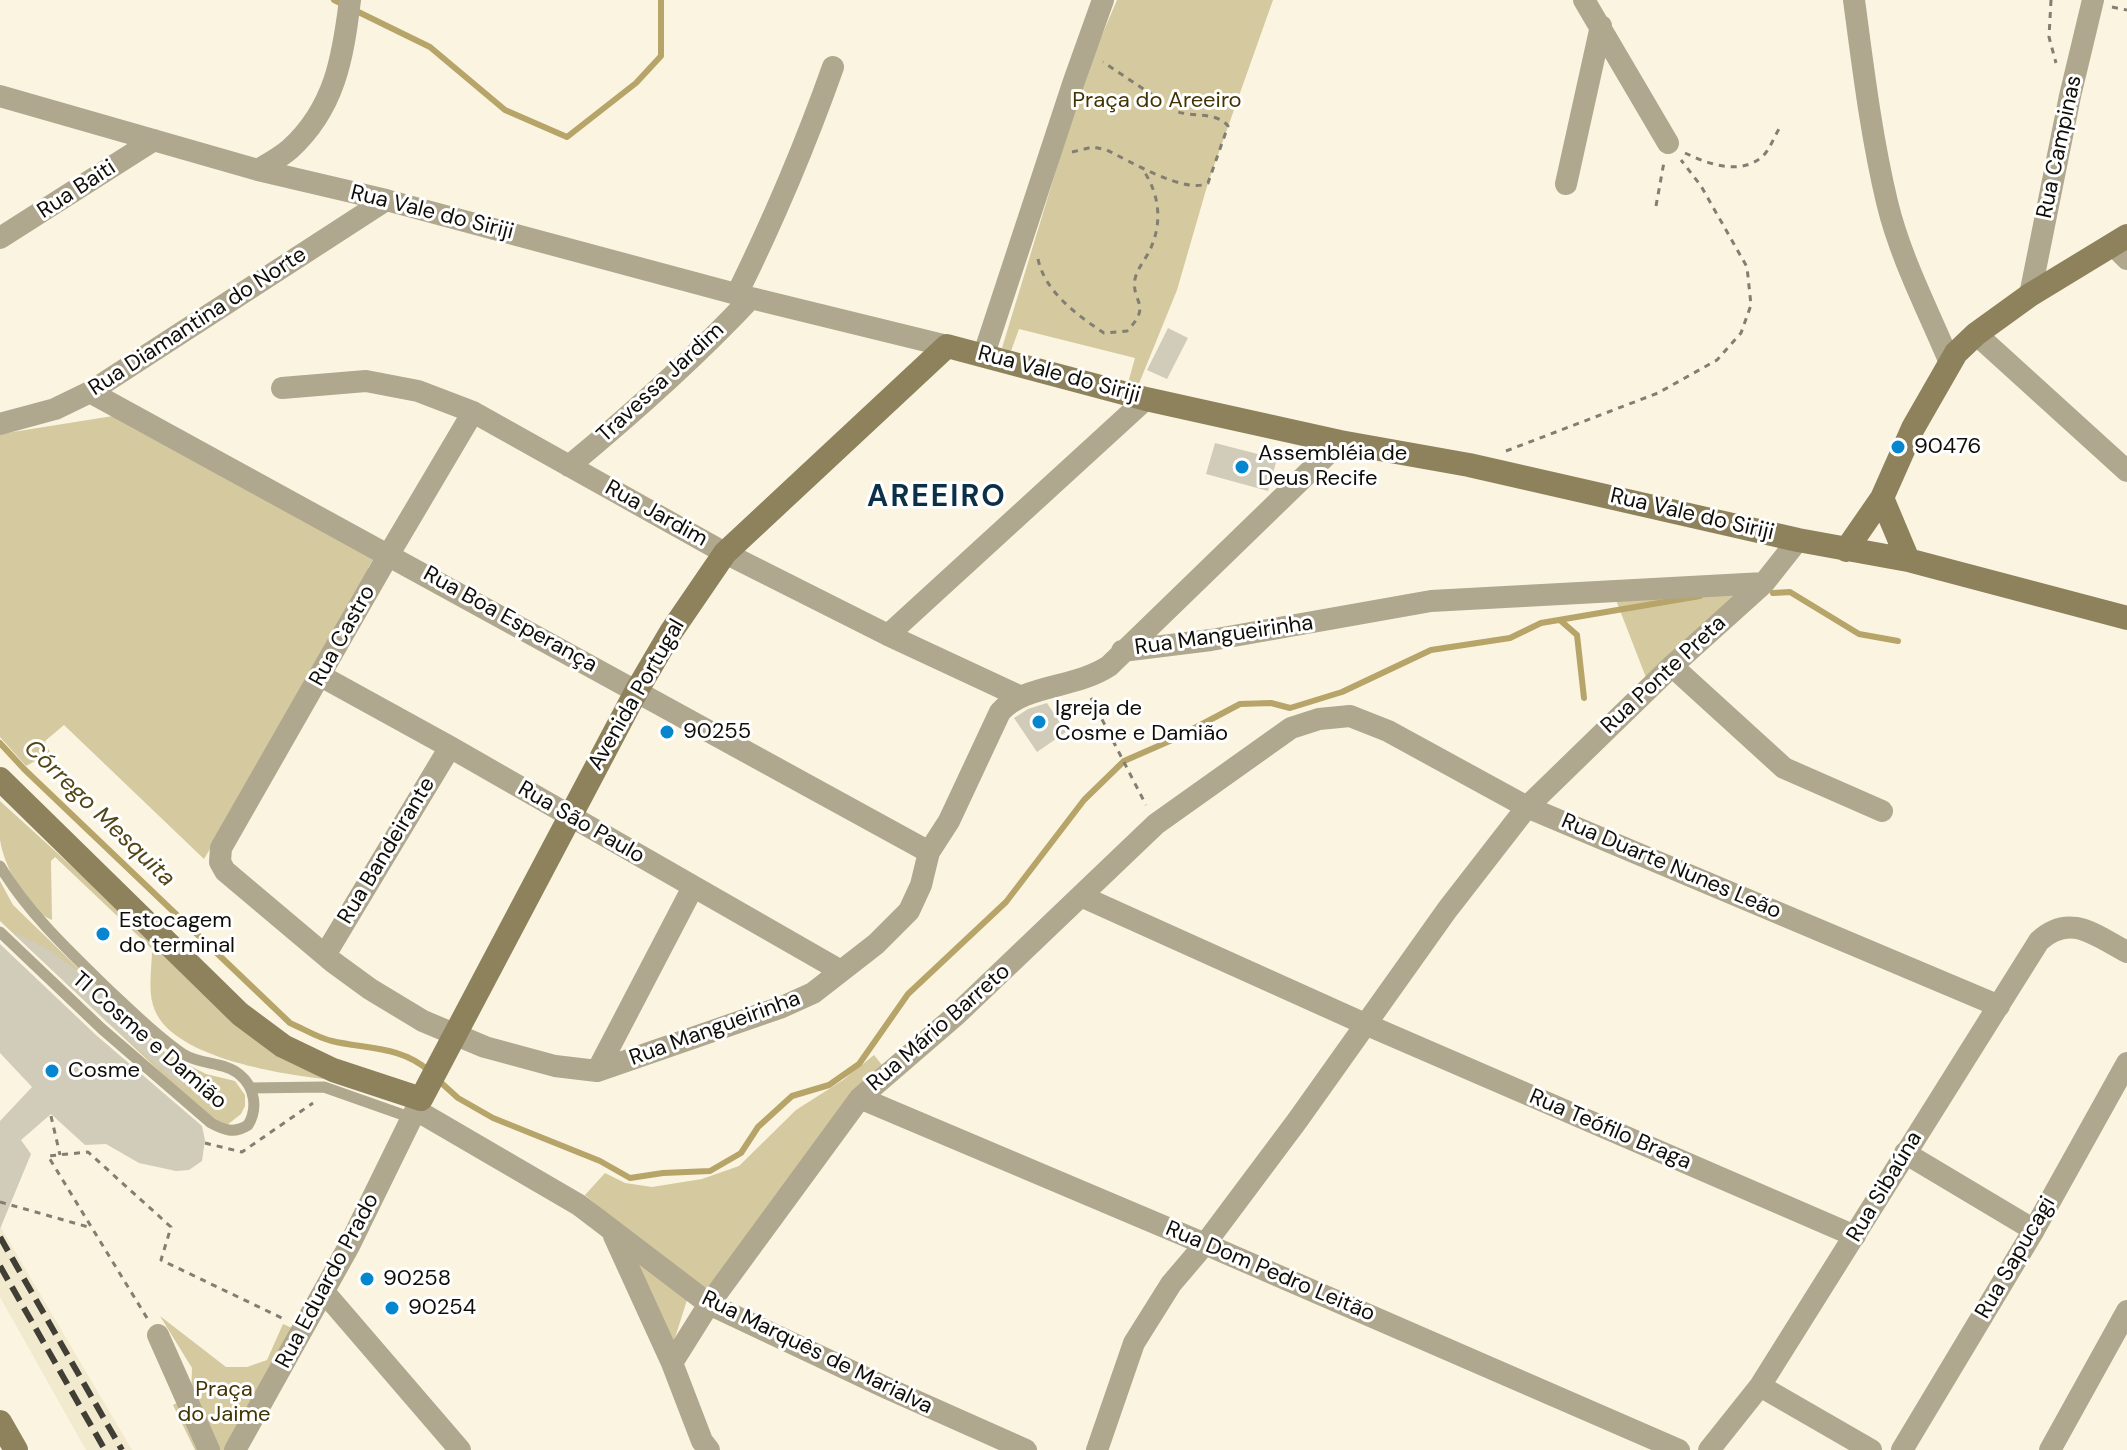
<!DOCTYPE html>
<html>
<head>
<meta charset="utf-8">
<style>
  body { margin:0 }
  canvas { display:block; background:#faf4e1 }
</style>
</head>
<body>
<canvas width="2127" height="1450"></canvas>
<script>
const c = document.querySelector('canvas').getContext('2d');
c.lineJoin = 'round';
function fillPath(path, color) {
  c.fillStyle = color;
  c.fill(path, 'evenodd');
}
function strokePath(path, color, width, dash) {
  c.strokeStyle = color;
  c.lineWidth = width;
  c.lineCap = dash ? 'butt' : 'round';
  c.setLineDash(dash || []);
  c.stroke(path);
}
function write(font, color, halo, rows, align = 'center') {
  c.font = font + ' "DM Sans",sans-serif';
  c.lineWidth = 6;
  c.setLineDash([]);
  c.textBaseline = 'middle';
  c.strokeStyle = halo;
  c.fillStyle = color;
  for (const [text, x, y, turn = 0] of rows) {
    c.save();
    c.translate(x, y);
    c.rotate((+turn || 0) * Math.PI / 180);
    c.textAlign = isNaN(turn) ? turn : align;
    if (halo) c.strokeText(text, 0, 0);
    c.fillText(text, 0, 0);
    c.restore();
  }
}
fillPath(new Path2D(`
  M0,1226L132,1450H86L0,1297Z`), '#f2eacf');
fillPath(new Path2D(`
  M1117,0H1273L1208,183L1177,290L1138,386L1128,383L1135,358L1019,329L1011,351L1002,348L1085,75Z
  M113,416L374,558L368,568L375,573L204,859L64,725L45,741L50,753L26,766L0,737V434Z
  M1742,589L1647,680L1614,595Z
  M0,801L143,931L325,1079C280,1074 167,1057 153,1005C148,989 152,966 152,949L55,857L51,861L52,920C27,910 4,866 0,840C0,828 0,813 0,801Z
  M0,881L13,905L167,1054L206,1074L235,1081L245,1095V1106L241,1114L227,1125L209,1118L0,921Z
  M874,1055L886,1070L702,1294L585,1195L605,1173L625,1183L652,1187L702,1179L739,1166L796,1110L843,1080Z
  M631,1257L687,1300L673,1344Z
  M160,1316L226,1367H247L267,1360L283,1324L301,1332L237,1450H195L173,1405L191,1396L192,1368Z`), '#d5c99f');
strokePath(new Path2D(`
  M334,0L430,47L505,110L567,137L636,83L661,56V0
  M1773,593L1790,592L1859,634L1898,641
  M1561,621L1577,635L1584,698
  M0,743L24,769L290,1023C304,1029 318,1038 332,1041C365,1049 402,1046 429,1071
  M437,1079L458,1098L493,1118L600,1161L630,1178L663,1173L710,1171L741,1153L758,1127L792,1096L829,1085L859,1064L908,994L1006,902L1084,800L1124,761L1172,740L1240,704L1271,703L1290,708L1342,692L1431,650L1510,638L1541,623L1700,596`), '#b6a469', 6);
fillPath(new Path2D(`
  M1168,328L1188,338L1167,379L1147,370Z
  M1215,443L1277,459L1268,491L1206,474Z
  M1047,703L1066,732L1037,752L1014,718L1028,709Z
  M11,931L48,949L76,970L150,1039L186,1090L108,1023Z
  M0,944L96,1035L202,1126L205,1140L202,1161L189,1170L176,1171L139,1163L106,1144L85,1145L51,1114L21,1140L31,1154L0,1229V1121L32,1087L0,1053Z`), '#d1ccb9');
strokePath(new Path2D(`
  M2051,0L2049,37L2056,63
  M2112,7L2127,10
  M1072,152L1093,147L1107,150C1129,161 1187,195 1208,183L1228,126C1217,112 1195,117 1178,112L1103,62
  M1685,153C1708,164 1741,176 1763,156C1770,149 1774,137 1779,129
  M1656,206L1664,162
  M1038,259C1045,292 1077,315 1104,333L1127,331C1153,304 1131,303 1135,279C1138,266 1148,257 1152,245C1163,218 1158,190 1141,167
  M1506,451L1658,393L1717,360L1741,333L1751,305L1747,267L1701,186L1681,160
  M1091,698L1146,805
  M51,1116L60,1155
  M205,1143L242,1152L313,1103
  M0,1202L92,1228
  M147,1318L48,1156L88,1152L171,1227L161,1260L284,1319`), '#827e72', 3, [6, 6]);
strokePath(new Path2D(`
  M0,866C29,914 69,951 109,990C133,1012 156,1036 183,1054C200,1065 226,1062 240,1075C255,1087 258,1109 248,1125C234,1134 224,1130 211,1123L102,1029L0,932
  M250,1088L324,1087L412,1118`), '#afa78e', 11);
strokePath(new Path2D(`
  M1584,0L1668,143
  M1854,0C1863,67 1871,135 1887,202C1900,257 1928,310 1950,363
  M0,96L258,170L386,200L751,298L947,346
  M258,170C268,164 281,157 290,149C335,108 343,57 350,0
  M1566,184L1601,26
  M0,238L154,140
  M2113,245L2127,259
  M737,294C774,219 805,146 833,67
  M2030,295L2070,96L2093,0
  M1976,334L2127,471
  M984,354L1074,81L1103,0
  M282,388L366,381L418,391L473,412L725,553L888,635L1019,696
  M90,392L929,852
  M473,412L389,554L221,848L220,862L225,871L333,962L370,989L423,1021L485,1047L555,1066L597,1071L782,1007L813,993L876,944L909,911L921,885L929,852L949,821L1000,712C1025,684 1074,689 1109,666L1340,442
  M0,424L55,409L90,392L386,200
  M569,466C633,413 694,359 751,298
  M888,635L1146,399
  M1122,651L1211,640L1431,601L1764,583
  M1672,666L1784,768L1882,811
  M321,676L450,747L841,971
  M1083,897L1365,1024L1855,1236
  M325,955L450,747
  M597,1071L693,887
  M860,1098L1205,1244L1679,1450
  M416,1110L579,1205L709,1304L889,1389L1026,1450
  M1905,1153L2034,1230
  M614,1236L672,1363L702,1441L709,1450
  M324,1292L460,1450
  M158,1335L209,1450
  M672,1363L709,1304L860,1098L955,1016L1156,824L1291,728L1319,719L1350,716L1388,731L1527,807L1999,1006
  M1760,1386L1871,1450
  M235,1450L349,1246L421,1099
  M1097,1450L1134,1343L1171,1284L1205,1244L1297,1121L1447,910L1527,807L1672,666L1764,583L1798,540
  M1709,1450L1760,1386L2039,941C2070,912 2096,936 2127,952
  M1902,1450L2034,1230L2127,1063
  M2050,1450L2127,1311`), '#afa78e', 22);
strokePath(new Path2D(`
  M1882,498L1908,560
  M1846,550L1882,498L1913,428L1956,353L1976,334L2030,295L2127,236
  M0,779L240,1014L283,1046L333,1070L421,1099L637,690L671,632L725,553L947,346L1146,399L1340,442L1469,465L1798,540L1908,560L2127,618
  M0,1422L16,1450`), '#8e825d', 24);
strokePath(new Path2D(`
  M0,1237L122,1450
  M0,1266L105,1450`), '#413e35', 6, [16, 8]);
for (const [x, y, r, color] of [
  [1898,447,8,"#0586ce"],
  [1242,467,8,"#0586ce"],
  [1039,722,8,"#0586ce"],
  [667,732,8,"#0586ce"],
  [103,934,8,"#0586ce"],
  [52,1071,8,"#0586ce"],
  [367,1279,8,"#0586ce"],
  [392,1308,8,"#0586ce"]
]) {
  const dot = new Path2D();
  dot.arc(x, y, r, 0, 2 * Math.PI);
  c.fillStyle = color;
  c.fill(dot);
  strokePath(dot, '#fff', 3);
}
write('22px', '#413402', '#fff', [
  ["Praça do Areeiro",1157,101],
  ["Praça",224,1390],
  ["do Jaime",224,1415]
]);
write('22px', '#100e08', '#fff', [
  ["Rua Campinas",2060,147,-78],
  ["Rua Baiti",77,190,-33],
  ["Rua Vale do Siriji",432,213,14],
  ["Rua Diamantina do Norte",198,322,-33],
  ["Rua Vale do Siriji",1059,375,15],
  ["Travessa Jardim",661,383,-43],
  ["Rua Jardim",656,514,29],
  ["Rua Vale do Siriji",1692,515,13],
  ["Rua Boa Esperança",510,620,29],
  ["Rua Castro",343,636,-61],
  ["Rua Mangueirinha",1224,636,-8],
  ["Rua Ponte Preta",1664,675,-43],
  ["Avenida Portugal",637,695,-60],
  ["Rua São Paulo",581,823,30],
  ["Rua Bandeirante",387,851,-59],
  ["Rua Duarte Nunes Leão",1671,867,23],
  ["Rua Mário Barreto",939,1028,-41],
  ["Rua Mangueirinha",715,1029,-20],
  ["TI Cosme e Damião",149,1041,41],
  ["Rua Teófilo Braga",1610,1130,23],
  ["Rua Sibaúna",1885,1187,-59],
  ["Rua Sapucagi",2016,1258,-60],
  ["Rua Dom Pedro Leitão",1270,1272,23],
  ["Rua Eduardo Prado",328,1281,-62],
  ["Rua Marquês de Marialva",817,1353,26]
]);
write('22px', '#100e08', '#fff', [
  ["90476",1914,447],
  ["Assembléia de",1258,454],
  ["Deus Recife",1258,479],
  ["Igreja de",1055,709],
  ["Cosme e Damião",1055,734],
  ["90255",683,732],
  ["Estocagem",119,921],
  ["do terminal",119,946],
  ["Cosme",68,1071],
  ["90258",383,1279],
  ["90254",408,1308]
], 'left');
write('italic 24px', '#524516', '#fff', [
  ["Córrego Mesquita",99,814,44]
]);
c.letterSpacing = '2px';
write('bold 30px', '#0d3049', '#fff', [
  ["AREEIRO",937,498]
]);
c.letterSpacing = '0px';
</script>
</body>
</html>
